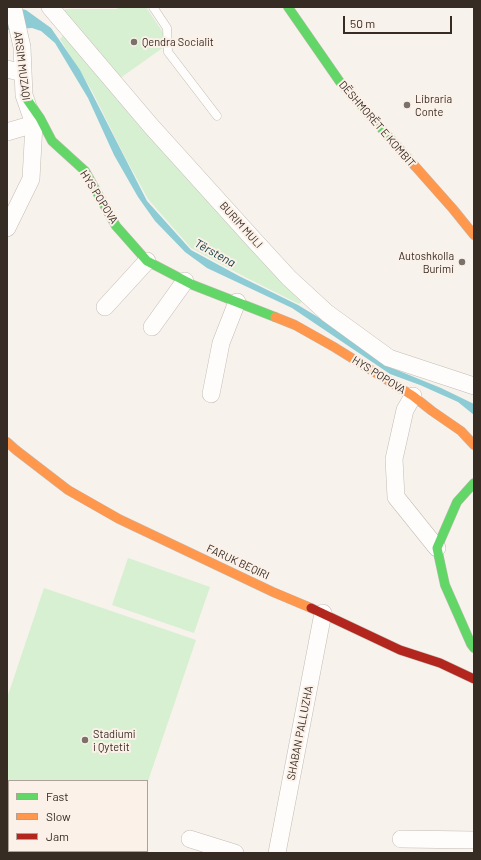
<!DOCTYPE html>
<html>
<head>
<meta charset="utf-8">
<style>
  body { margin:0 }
  #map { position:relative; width:481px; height:860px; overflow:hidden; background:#f7f2ec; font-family:Barlow,sans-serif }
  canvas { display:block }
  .frame { position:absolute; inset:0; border:8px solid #372c24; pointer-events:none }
  .legend { position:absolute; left:8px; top:780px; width:140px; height:72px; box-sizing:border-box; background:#fcf1e8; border:1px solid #ada29a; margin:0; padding:5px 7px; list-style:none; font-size:12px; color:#372c24 }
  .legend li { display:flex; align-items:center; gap:8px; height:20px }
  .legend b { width:20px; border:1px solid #ada29a }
  .scale { position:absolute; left:343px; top:16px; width:109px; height:18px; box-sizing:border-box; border:2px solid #372c24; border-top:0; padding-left:5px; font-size:12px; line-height:14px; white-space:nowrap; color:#372c24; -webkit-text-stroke:3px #fcf1e8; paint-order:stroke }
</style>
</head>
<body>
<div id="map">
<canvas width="481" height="860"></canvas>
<div class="frame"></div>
<ul class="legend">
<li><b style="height:5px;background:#63d668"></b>Fast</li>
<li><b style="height:5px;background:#ff974d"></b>Slow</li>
<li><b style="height:5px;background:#b3261e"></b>Jam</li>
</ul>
<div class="scale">50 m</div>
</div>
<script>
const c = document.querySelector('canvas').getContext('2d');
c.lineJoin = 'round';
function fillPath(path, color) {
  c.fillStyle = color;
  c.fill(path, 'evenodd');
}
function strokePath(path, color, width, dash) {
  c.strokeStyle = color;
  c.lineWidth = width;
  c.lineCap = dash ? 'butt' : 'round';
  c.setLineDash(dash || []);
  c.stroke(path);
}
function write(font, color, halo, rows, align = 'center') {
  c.font = font + ' Barlow,sans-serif';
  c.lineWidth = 4;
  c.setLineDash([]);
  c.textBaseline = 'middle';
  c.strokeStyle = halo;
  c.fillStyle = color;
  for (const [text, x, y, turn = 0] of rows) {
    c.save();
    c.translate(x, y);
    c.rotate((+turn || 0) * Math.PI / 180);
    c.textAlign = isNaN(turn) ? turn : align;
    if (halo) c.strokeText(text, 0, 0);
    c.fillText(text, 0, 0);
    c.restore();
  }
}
fillPath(new Path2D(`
  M119,7H146L166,37L164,47L116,81L64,15L65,9H117Z
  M67,32L308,297L299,304L247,278L191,248L148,199L125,157L92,91L60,39Z
  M128,558L210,587L194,633L112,605Z
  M44,588L196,640L147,784V781H9V825L7,824V698Z
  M85,851H124V853H91Z`), '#d6f0d1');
fillPath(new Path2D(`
  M12,7L26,10L51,28L80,70L147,201L191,250L239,276L298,305L331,325L392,368L441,388L474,404V415L458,402L420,385L390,374L292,308L207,268L185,252L155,221L138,197L114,155L88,98L55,43L41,31L32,28L7,30V9Z`), '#8dccd4');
const lane = new Path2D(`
  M153,7L167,28L168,52L217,116`);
const street = new Path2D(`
  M50,7L151,126L254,240L289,278L327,313L389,358L474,386
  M7,69L23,73
  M7,132L34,124
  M7,228L31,179L34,124L24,95L22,47L13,7
  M105,307L147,261
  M152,327L185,281
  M211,394L221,343L237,302
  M413,396L405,410L394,459L396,497L437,548
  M190,839L235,853
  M401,839L474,840
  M277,853L323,613`);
const fast = new Path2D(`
  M288,7L340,82L414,165
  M24,95L40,118L52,141L85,171L116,226L147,261L193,285L275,317
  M474,483L457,502L437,548L445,585L471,644L474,648`);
const slow = new Path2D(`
  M414,165L453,209L474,235
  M275,317L295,325L334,347L413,396L432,411L461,431L474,445
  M7,442L16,450L68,490L119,519L273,592L311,608`);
const jam = new Path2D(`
  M311,608L400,650L440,663L474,679`);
strokePath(lane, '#c3bcb4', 9);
strokePath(street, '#c3bcb4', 18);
strokePath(fast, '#c3bcb4', 10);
strokePath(slow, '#c3bcb4', 10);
strokePath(jam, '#c3bcb4', 10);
strokePath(lane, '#fefdfc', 8);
strokePath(street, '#fefdfc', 17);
strokePath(fast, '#63d668', 9);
strokePath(slow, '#ff974d', 9);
strokePath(jam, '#b3261e', 9);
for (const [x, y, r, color] of [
  [134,42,4,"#7a716a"],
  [407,105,4,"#7a716a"],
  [462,262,4,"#7a716a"],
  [85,740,4,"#7a716a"]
]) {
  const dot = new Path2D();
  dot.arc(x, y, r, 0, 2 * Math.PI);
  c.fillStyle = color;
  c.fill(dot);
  strokePath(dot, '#fcf1e8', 1.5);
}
write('11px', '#372c24', '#fcf1e8', [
  ["Qendra Socialit",142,42],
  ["Libraria",415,99],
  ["Conte",415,112],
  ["Autoshkolla",454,256,"right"],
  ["Burimi",454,269,"right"],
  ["Stadiumi",93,734],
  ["i Qytetit",93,747]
], 'left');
write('11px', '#372c24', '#fcf1e8', [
  ["ARSIM MUZAQI",22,66,83],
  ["DËSHMORËT E KOMBIT",377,124,49],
  ["HYS POPOVA",99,197,58],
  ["BURIM MULI",241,225,48],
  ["HYS POPOVA",379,375,32],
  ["FARUK BEQIRI",238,562,25],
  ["SHABAN PALLUZHA",300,733,-79]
]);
write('italic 12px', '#154046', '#fcf1e8', [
  ["Tërstena",215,253,29]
]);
</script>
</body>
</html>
